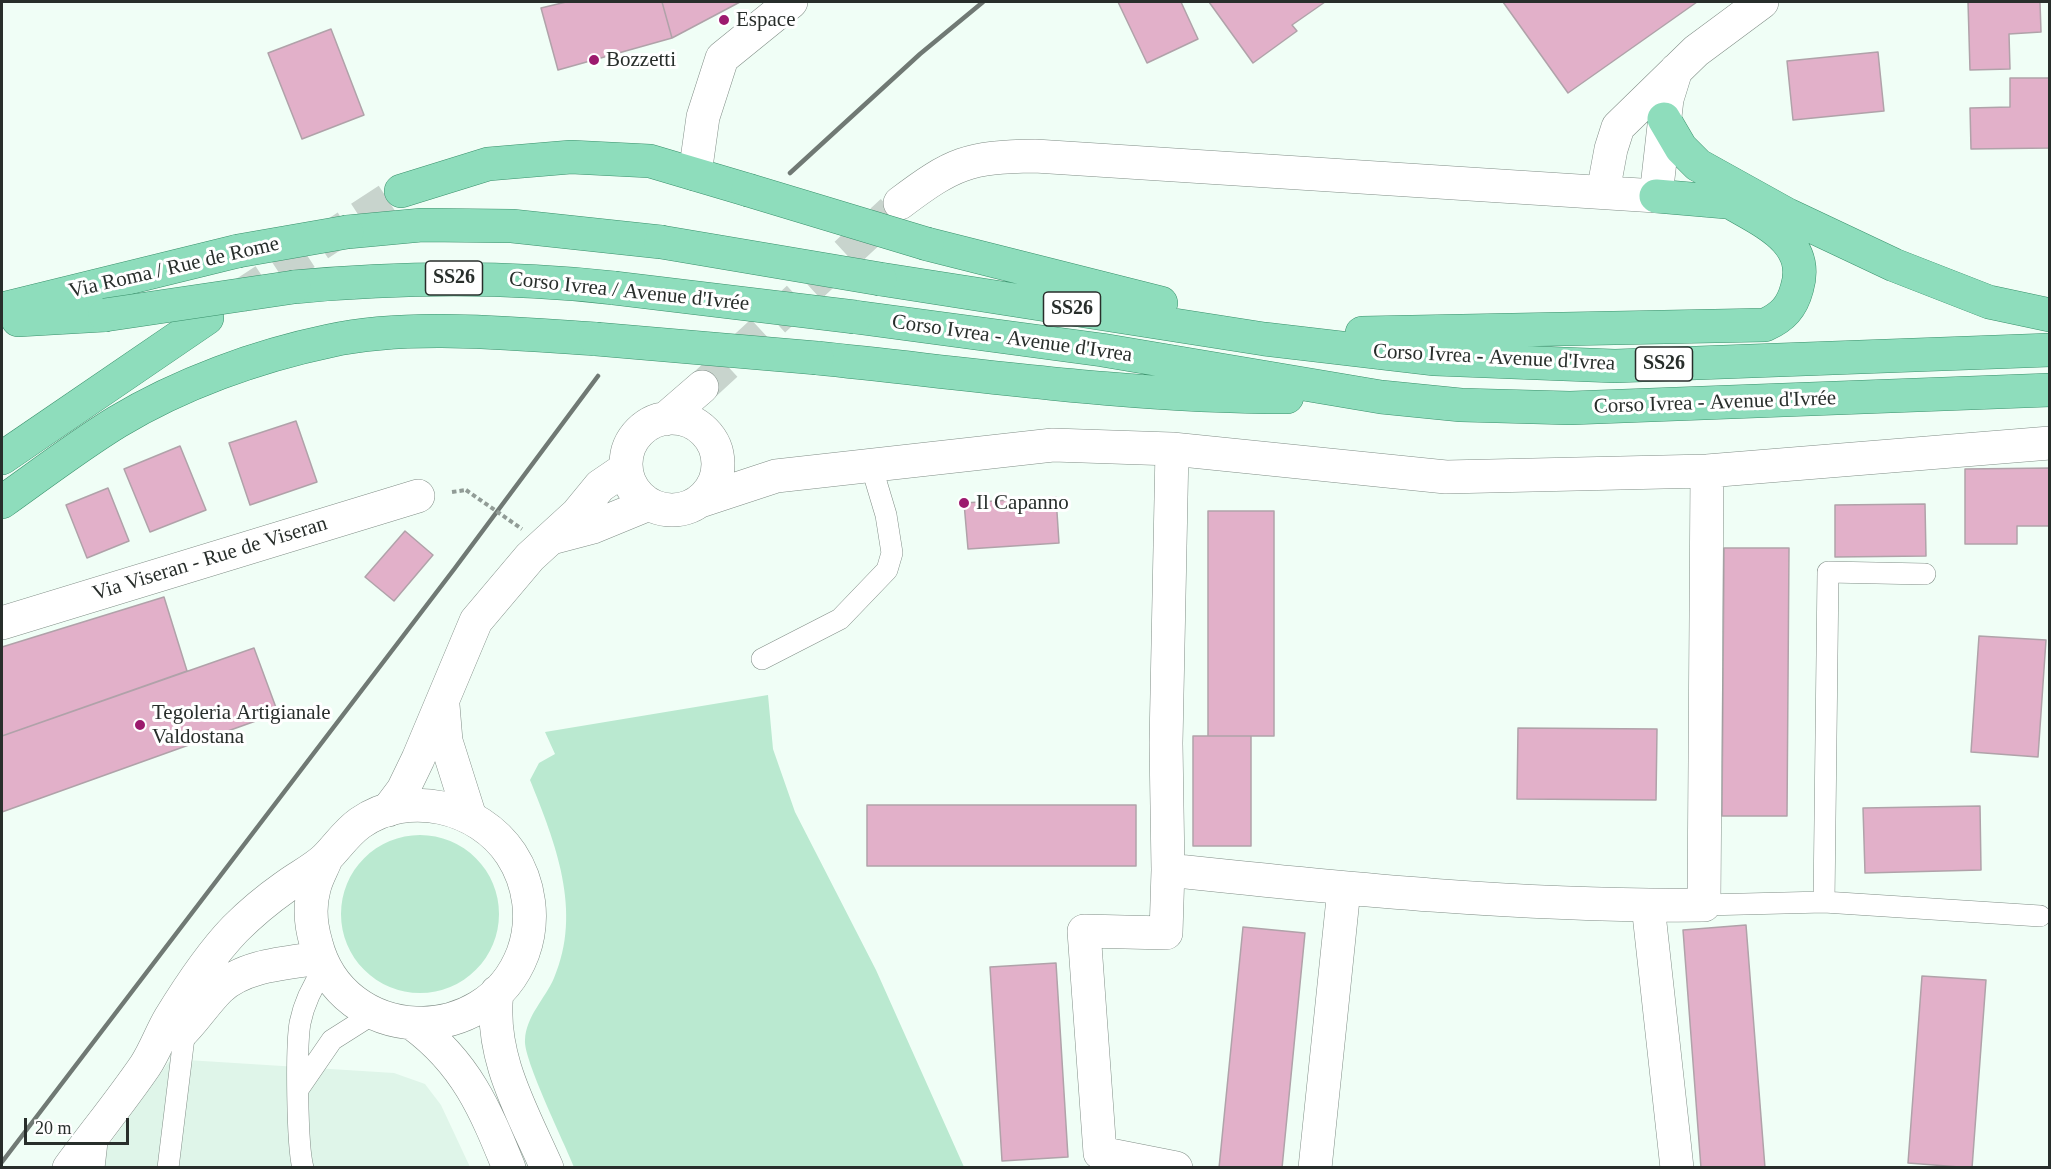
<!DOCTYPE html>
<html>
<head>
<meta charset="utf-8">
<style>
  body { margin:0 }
  #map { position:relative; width:2051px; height:1169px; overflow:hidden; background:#f0fef6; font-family:"Times New Roman",serif }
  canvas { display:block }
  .frame { position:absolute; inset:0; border:3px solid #282e2b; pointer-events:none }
  .scale { position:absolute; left:24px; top:1118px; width:105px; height:27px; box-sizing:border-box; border:3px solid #282e2b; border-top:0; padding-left:8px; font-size:18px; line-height:21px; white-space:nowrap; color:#282e2b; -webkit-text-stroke:4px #fff; paint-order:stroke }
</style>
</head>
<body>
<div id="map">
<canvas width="2051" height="1169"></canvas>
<div class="frame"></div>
<div class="scale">20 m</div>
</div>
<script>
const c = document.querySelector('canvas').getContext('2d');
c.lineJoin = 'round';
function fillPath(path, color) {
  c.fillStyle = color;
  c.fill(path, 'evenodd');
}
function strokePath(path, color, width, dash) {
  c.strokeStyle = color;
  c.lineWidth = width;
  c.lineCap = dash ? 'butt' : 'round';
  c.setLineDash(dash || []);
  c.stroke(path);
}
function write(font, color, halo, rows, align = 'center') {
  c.font = font + ' "Times New Roman",serif';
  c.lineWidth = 6;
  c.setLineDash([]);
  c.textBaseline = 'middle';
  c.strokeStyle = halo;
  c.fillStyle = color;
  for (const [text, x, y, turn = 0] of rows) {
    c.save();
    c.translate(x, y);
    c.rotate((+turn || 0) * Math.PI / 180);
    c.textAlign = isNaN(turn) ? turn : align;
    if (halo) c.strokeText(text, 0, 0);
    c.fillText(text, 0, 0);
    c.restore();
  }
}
fillPath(new Path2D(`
  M171,1059L394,1073L425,1084L441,1105L470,1167L92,1168Z`), '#dff5e9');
fillPath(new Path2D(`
  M768,695L773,749L795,812L876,970L964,1167H574C565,1144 523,1059 525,1040C526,1016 545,999 554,978C583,911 555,842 530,780L539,763L555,754L545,732Z
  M341 914a79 79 0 1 1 158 0a79 79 0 1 1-158 0Z`), '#bae9d0');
const building = new Path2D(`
  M566,2H662L672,38L558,70L541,8Z
  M662,2H740L672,38Z
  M1118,2H1181L1198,39L1147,63Z
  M1209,2H1325L1292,25L1297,31L1253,63Z
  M1503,2H1697L1568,93Z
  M1968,2H2040L2041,32L2009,34L2010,69L1970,70Z
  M331,29L364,115L302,139L268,53Z
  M1878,52L1884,111L1793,120L1787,61Z
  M2010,78H2050V148L1971,149L1970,108L2010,107Z
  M296,421L317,482L250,505L229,443Z
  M180,446L206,510L150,532L124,469Z
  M2050,468V526H2017V544H1965V469Z
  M108,488L129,541L87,558L66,505Z
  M1056,497L1059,543L968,549L964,503Z
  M1925,504L1926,556L1835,557V505Z
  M1208,511H1274V736H1208Z
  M405,531L433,555L394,601L365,577Z
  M1724,548H1789L1787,816H1722Z
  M164,597L187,671L2,736V647Z
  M1979,636L2046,640L2038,757L1971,752Z
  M254,648L278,713L2,812V736Z
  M1518,728L1657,729L1656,800L1517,799Z
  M1193,736H1251V846H1193Z
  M867,805H1136V866H867Z
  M1980,806L1981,870L1865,873L1863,808Z
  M1746,925L1765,1168H1701L1683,930Z
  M1243,927L1305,933L1282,1168H1219Z
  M1056,963L1068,1157L1002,1161L990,967Z
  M1922,976L1986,980L1972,1168L1908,1163Z`);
fillPath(building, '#e2b0c9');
strokePath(building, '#b0a2a9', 1.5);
strokePath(new Path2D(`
  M702,387L892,211`), '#c8d4cd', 33, [33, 16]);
strokePath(new Path2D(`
  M237,298L401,191`), '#c8d4cd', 33, [33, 16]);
const lane = new Path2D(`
  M1925,574L1828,572L1824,902L2040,916
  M762,659L840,619L887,570L892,553L886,515L871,465
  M1704,905L1824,902
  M299,1088L332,1040L373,1014
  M94,1168L98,1133
  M168,1168L185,1029
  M303,1168C297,1146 296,1047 300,1023C304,1003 313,985 324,969`);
const street = new Path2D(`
  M695,174L703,117L722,58L791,2
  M1603,192L1611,149L1618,127L1696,51L1762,2
  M900,203C953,163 968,157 1035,156L1656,196L1667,99L1676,70
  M626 464a46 46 0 1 1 92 0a46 46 0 1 1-92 0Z
  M665,419L702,387
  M1172,449L1166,743L1168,870C1344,889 1527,907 1704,905L1707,471
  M700,501L776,476L1053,445L1172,449L1446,477L1707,471L2050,443
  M555,537L593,527L649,504
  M2,623L418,496
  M443,705L446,741L470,817
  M388,810L403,790L418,759L476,621L530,557L577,514L600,486L625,469
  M1168,870L1166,933L1084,931L1100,1153L1176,1168
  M1648,905L1677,1168
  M1315,1168L1344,889`);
const secondary = new Path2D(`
  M497,992C489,1056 522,1111 547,1168
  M413,1024C466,1063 485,1109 509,1168
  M179,1035C194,1021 204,1004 219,989C244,965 287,963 320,958
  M69,1168C94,1134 121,1101 145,1066C155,1051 161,1033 170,1018C189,987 210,955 235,929C250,914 268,899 285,887C298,877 315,869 326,858C338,846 346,833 360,823C408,789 479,806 511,854C530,883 535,920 523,953C486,1051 342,1045 316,943C311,926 309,907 314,889C316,879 322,869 326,859`);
const primary = new Path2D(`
  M1664,119L1681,148L1698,165L1788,215L1894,265L1989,302L2050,315
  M401,191L488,164L571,157L650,161L748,190
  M1656,196L1749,204
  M347,232L422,225L512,226L661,242
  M927,244L1161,303
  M880,279L1264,339L1435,359L1615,366L2050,350
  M294,287C401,277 507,276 614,288
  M2,309L238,251
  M855,317L1102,350L1381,397L1461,405L1570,408L2050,390
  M18,320L105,315
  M1362,333L1765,325C1783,317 1792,307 1797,288C1811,240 1761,221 1728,201
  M817,358C973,374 1130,397 1287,397
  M2,458L207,318
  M2,502C40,475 78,446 117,422C180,384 257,356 329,341C410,323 513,334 596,339`);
strokePath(lane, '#818e87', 22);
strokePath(street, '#818e87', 34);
strokePath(secondary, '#818e87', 34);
strokePath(primary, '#3a916c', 34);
strokePath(new Path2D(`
  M452,492L466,490`), '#919c96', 4, [4.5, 3]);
strokePath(lane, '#fff', 21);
strokePath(street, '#fff', 33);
strokePath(secondary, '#fff', 33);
strokePath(primary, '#8eddbc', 33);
strokePath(new Path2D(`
  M790,173L920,54L983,2
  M2,1162L455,568L598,376`), '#707974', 4.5);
const primaryBridge = new Path2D(`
  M748,190L927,244
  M661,242L880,279
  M238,251L347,232
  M614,288L855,317
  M105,315L294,287
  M596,339L817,358`);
strokePath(primaryBridge, '#3a916c', 34, []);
strokePath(new Path2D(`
  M466,490L522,529`), '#919c96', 4, [4.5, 3]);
strokePath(primaryBridge, '#8eddbc', 33);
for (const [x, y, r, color] of [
  [724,20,6,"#9c1a6e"],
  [594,60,6,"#9c1a6e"],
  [964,503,6,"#9c1a6e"],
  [140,725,6,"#9c1a6e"]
]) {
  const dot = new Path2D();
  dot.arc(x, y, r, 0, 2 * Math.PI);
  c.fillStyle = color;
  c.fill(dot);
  strokePath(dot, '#fff', 2);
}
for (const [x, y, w] of [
  [454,278,57],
  [1072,309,57],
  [1664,364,57]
]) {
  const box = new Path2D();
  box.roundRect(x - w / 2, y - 17, w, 34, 4.5);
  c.fillStyle = '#fff';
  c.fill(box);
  strokePath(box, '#282e2b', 1.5);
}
write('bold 20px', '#282e2b', null, [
  ["SS26",454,278],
  ["SS26",1072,309],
  ["SS26",1664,364]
]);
write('21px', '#282e2b', '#fff', [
  ["Espace",736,20],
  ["Bozzetti",606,60],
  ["Il Capanno",976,503],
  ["Tegoleria Artigianale",152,713],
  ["Valdostana",152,737]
], 'left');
write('21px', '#282e2b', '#fff', [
  ["Via Roma / Rue de Rome",174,268,-13],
  ["Corso Ivrea / Avenue d'Ivrée",629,292,6],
  ["Corso Ivrea - Avenue d'Ivrea",1012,339,8],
  ["Corso Ivrea - Avenue d'Ivrea",1494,358,3],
  ["Corso Ivrea - Avenue d'Ivrée",1715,403,-2],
  ["Via Viseran - Rue de Viseran",210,559,-17]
]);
</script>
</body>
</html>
